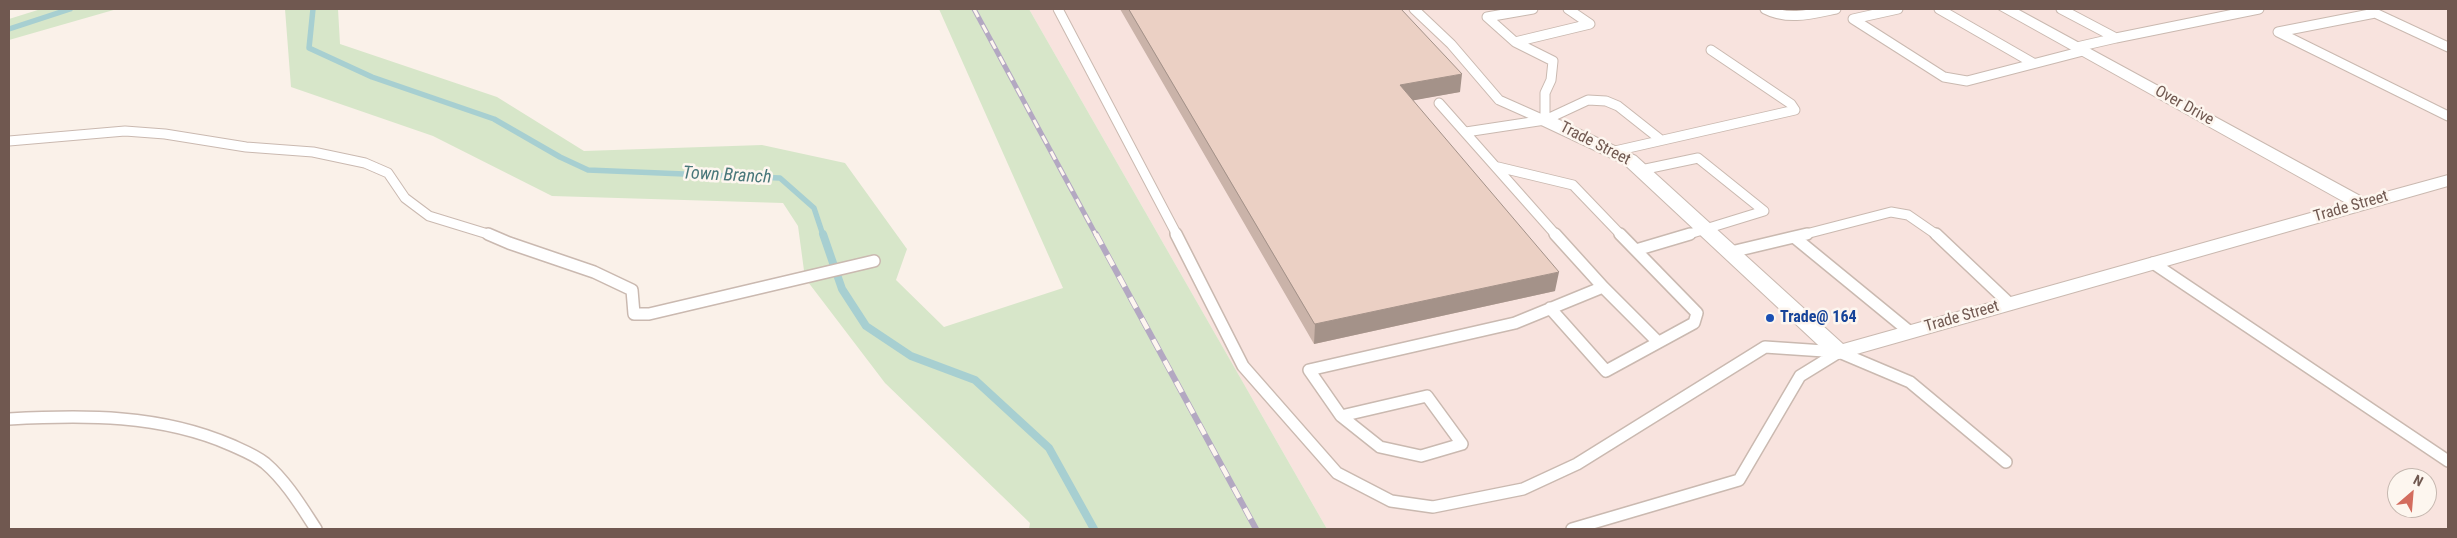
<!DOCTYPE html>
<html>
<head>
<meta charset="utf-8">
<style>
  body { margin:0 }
  #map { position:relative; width:2457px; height:538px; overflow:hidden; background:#faf1e9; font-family:"Roboto Condensed",sans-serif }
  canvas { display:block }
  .frame { position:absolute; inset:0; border:10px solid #705850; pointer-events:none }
  .north { position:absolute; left:2387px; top:468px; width:50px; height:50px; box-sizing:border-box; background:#fdf6ef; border:1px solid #c5b7af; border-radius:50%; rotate:27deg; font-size:14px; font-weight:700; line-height:20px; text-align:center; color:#705850 }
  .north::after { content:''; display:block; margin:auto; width:18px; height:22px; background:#d36c5e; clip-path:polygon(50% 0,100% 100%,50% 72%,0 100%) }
</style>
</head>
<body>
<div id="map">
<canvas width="2457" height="538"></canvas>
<div class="frame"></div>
<div class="north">N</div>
</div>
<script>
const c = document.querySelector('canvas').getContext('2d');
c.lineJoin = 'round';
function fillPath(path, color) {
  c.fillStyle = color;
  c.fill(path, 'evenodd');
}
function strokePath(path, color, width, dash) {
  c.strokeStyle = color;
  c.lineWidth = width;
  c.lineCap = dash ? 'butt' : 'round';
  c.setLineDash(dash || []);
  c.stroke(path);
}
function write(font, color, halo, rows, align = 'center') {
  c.font = font + ' "Roboto Condensed",sans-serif';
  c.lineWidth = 5;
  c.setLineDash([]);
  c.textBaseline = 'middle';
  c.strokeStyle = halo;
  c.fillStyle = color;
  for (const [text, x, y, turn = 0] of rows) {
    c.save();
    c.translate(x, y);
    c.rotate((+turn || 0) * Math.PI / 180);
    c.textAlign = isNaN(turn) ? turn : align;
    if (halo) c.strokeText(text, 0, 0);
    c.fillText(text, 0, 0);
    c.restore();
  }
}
fillPath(new Path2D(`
  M1029,9H2448V529H1327ZM2397,478H2427V508H2397Z`), '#f8e3de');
fillPath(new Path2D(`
  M41,9H117L9,40V19Z
  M285,9H338L340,44L497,97L584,151L762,145L845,163L907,249L896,280L944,327L1063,288L939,9H1029L1327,529H1029L1030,523L885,383L805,278L798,226L783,203L552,196L433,136L291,87Z`), '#d7e6c9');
strokePath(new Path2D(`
  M313,9L309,48L372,77L494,119L560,157L588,170L780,178L814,208L823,235
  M9,29L70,9`), '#a7cfd1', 5.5);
strokePath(new Path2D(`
  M823,234L842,289L866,326L911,356L975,380L1049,448L1094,529`), '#a7cfd1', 8);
const serviceFar1 = new Path2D(`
  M1058,9L1177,235
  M1414,9L1451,44L1499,100L1544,120
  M1533,9L1487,17L1515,42L1553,61L1551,80L1545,93V120
  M1765,9C1788,21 1812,14 1836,9
  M1898,9L1853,19L1944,77L1967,81L2083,51
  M1939,9L2033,63
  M2061,9L2116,38L2077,47
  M2116,38L2259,9
  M1515,42L1590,24L1568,9
  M2448,47L2375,13L2278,32L2448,116
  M1439,103L1556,235
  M1466,132L1545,120L1588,100L1606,101L1618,106L1661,140
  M9,141L125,131L165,134L246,147L313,152L365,163L388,173L405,198L429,216L491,235
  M1615,151L1795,110L1791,104L1711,50
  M1498,167L1573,185L1621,235
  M1641,170L1698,158L1764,211L1686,235
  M1802,235L1891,212L1908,215L1937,235`);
const service = new Path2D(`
  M488,234L509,243L594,272L632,290L634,314H649L874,261
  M1176,234L1243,366L1337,473L1391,501L1433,507L1523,489L1577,464L1765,347L1839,352L1910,382L2006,462
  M1936,234L2010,304
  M1794,237L1807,234
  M1636,250L1690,234
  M1731,252L1794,237L1910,332
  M2153,263L2448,461
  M1603,287L1658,342
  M1550,308L1606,371L1694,323L1697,313L1620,234
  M1427,396L1462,444L1421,456L1380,447L1341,416Z
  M1341,416L1309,370L1515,323L1603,287L1555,234
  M9,419C84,415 160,414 231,445C242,450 255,455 265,463C286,481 301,506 316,529
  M1572,529L1739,480L1800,376L1839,352`);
const minor = new Path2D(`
  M1998,9H2017L2364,198L2448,175V186L1839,359L1831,357L1624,164L1539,124L1536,120L1539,116H1551L1636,156L1843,344L2346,203Z`);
strokePath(serviceFar1, '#cab9b0', 11);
strokePath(service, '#cab9b0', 14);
strokePath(minor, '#cab9b0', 2);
strokePath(serviceFar1, '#fff', 9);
strokePath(service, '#fff', 11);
fillPath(minor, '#fff');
const railFar1 = new Path2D(`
  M974,9L1096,235`);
const rail = new Path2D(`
  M1096,234L1256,529`);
strokePath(railFar1, '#b3a8c2', 5);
strokePath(rail, '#b3a8c2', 6);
strokePath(railFar1, '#fdf6ef', 3, [9]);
strokePath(rail, '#fdf6ef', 4.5, [12]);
fillPath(new Path2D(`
  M1120,9H1401L1460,92L1413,100L1555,291L1314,344Z`), '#cab3a9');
fillPath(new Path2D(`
  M1462,74L1460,92L1399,103L1400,85Z
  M1559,272L1555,291L1314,344L1315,324Z`), '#a49289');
const building = new Path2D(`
  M1129,9H1401L1462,74L1400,85L1559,272L1315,324Z`);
fillPath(building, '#ebd0c4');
strokePath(building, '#a49289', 1);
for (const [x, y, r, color] of [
  [1770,318,5,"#1a4fb4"]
]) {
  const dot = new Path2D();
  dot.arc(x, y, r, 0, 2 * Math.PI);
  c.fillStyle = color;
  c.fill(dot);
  strokePath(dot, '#fdf6ef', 2);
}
write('16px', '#705850', '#fdf6ef', [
  ["Over Drive",2184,106,29],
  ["Trade Street",1595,144,27],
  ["Trade Street",2351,207,-16],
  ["Trade Street",1962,317,-16]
]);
write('bold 16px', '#164399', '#fdf6ef', [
  ["Trade@ 164",1780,318]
], 'left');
write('italic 18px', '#49777a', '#fdf6ef', [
  ["Town Branch",727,176,3]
]);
</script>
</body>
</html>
